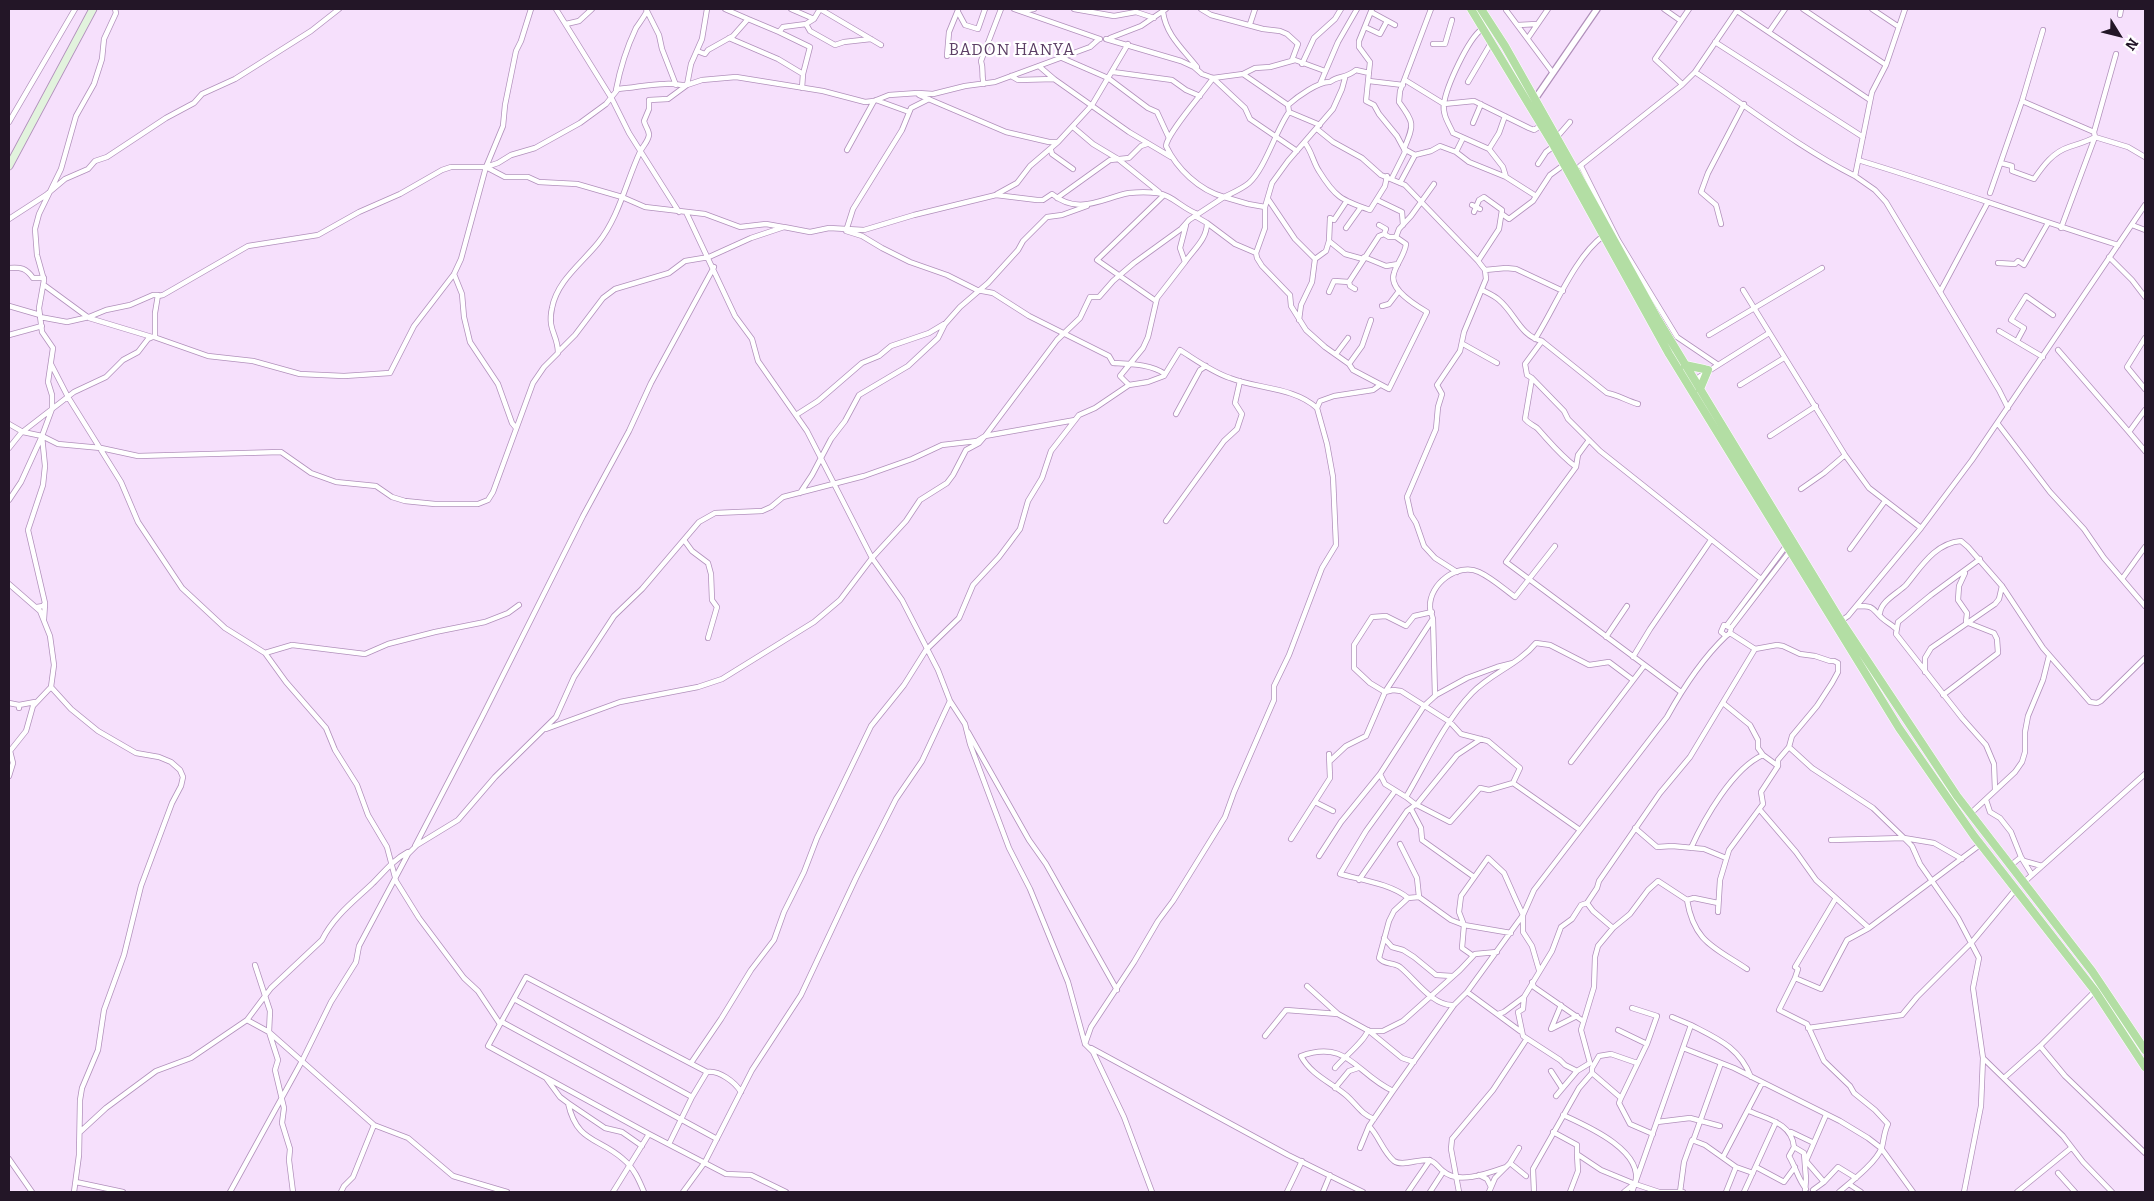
<!DOCTYPE html>
<html>
<head>
<meta charset="utf-8">
<style>
  body { margin:0 }
  #map { position:relative; width:2154px; height:1201px; overflow:hidden; background:#f6e0fc; font-family:Bitter,serif }
  canvas { display:block }
  .frame { position:absolute; inset:0; border:10px solid #231627; pointer-events:none }
  .north { position:absolute; left:2094px; top:10px; width:50px; height:50px; -webkit-text-stroke:4px #fff; paint-order:stroke; rotate:126deg; font-size:14px; font-weight:700; line-height:20px; text-align:center; color:#231627 }
  .north::after { content:''; display:block; margin:auto; width:18px; height:22px; background:#231627; clip-path:polygon(50% 0,100% 100%,50% 72%,0 100%) }
</style>
</head>
<body>
<div id="map">
<canvas width="2154" height="1201"></canvas>
<div class="frame"></div>
<div class="north">N</div>
</div>
<script>
const c = document.querySelector('canvas').getContext('2d');
c.lineJoin = 'round';
function strokePath(path, color, width, dash) {
  c.strokeStyle = color;
  c.lineWidth = width;
  c.lineCap = dash ? 'butt' : 'round';
  c.setLineDash(dash || []);
  c.stroke(path);
}
function write(font, color, halo, rows, align = 'center') {
  c.font = font + ' Bitter,serif';
  c.lineWidth = 4.5;
  c.setLineDash([]);
  c.textBaseline = 'middle';
  c.strokeStyle = halo;
  c.fillStyle = color;
  for (const [text, x, y, turn = 0] of rows) {
    c.save();
    c.translate(x, y);
    c.rotate((+turn || 0) * Math.PI / 180);
    c.textAlign = isNaN(turn) ? turn : align;
    if (halo) c.strokeText(text, 0, 0);
    c.fillText(text, 0, 0);
    c.restore();
  }
}
const minor = new Path2D(`
  M556,9L612,99L629,133L679,212
  M646,9L659,35L662,49L676,85
  M725,9L748,19
  M791,9L814,19L820,9
  M820,9L881,45
  M1014,9L1100,39
  M1074,9L1114,16L1136,12L1154,18
  M1201,9L1211,15L1263,29L1280,31L1287,34L1298,44L1292,60
  M1372,9L1359,41V47L1370,62L1366,101L1374,105L1379,114L1397,136L1404,149L1415,155
  M1506,9V10L1553,73
  M1664,9L1681,21
  M1803,9L1886,65
  M1872,9L1899,27
  M1905,9L1886,65L1872,92L1855,176L1875,190L1886,202L1999,390L2008,408
  M1022,11L1034,9
  M1737,11L1870,100
  M958,12L965,25L978,29L985,9
  M1163,12C1166,35 1183,49 1197,67
  M1371,12L1395,25
  M2120,15L2121,9
  M566,24L579,21L592,9
  M806,24L810,31L835,45L844,42L871,39
  M1250,24L1255,9
  M1518,25L1537,24
  M1365,27L1380,34L1387,21
  M1482,29C1468,39 1446,87 1444,104C1442,114 1449,124 1453,133L1489,149L1503,167L1506,177L1536,196
  M779,32L810,47L803,74L802,88
  M1769,32L1785,9
  M729,38L778,59L803,74
  M1110,38L1141,26L1166,9
  M1528,38L1548,9
  M1106,39L1181,61L1194,67L1202,74L1213,78L1243,74L1255,68L1270,67L1295,60L1325,71
  M1715,42L1863,137
  M1433,44H1445L1452,20
  M697,51L705,54L708,50L733,36L748,19L779,32L783,27L806,24L814,19
  M947,56L949,32L958,10
  M1062,58L1108,78L1148,108L1157,112L1169,138
  M1302,64L1314,38L1335,19L1341,9
  M1040,67L1054,79L1129,132L1171,157
  M1113,72L1172,80L1186,90L1200,96
  M1695,72C1748,107 1798,147 1855,176
  M1243,74L1288,105
  M1011,76L1018,80L1054,79
  M1405,80L1444,104L1474,101L1529,128L1534,130L1542,125
  M1369,81L1403,85
  M1468,82L1491,43
  M984,84C981,76 984,70 981,61L1001,9
  M1320,84L1338,42L1357,9
  M1682,84L1655,59L1689,9
  M687,85L691,64L702,39L707,9
  M616,90C620,69 627,47 636,28C640,22 644,17 647,11
  M919,95L1006,132L1049,142H1058L1092,105L1128,44
  M929,99L911,108L902,130L853,209L846,231L862,236L882,248L910,262L947,275L977,290L993,293L1029,316L1109,356L1113,363C1130,364 1151,364 1165,374
  M876,100L909,112
  M2022,101L2094,132
  M1289,112L1320,125
  M9,122L75,9
  M1473,123L1481,104
  M1073,127L1093,144L1118,159L1159,192
  M1317,129L1333,142L1362,158L1381,175L1405,185L1478,261L1485,270L1486,279L1464,332L1460,351L1437,385L1442,394L1438,407L1436,429L1407,497L1411,515L1416,523L1424,546L1435,558L1457,572
  M1557,137L1570,122
  M1305,143C1312,152 1313,162 1319,171C1335,197 1341,200 1370,210L1385,186L1387,176
  M1489,149L1499,133L1505,116
  M847,150L874,101
  M1051,150L1052,154L1073,169
  M1297,151L1250,119L1245,108L1213,78C1204,92 1167,133 1166,146C1177,169 1199,190 1224,197C1232,193 1242,189 1249,183C1265,169 1276,130 1289,112L1288,105C1297,97 1319,81 1330,82C1339,75 1345,79 1356,70L1369,73
  M1456,152L1463,138
  M1858,160C1945,186 2031,218 2118,245
  M2001,163L2012,166V171L2034,179C2043,166 2053,152 2069,147C2078,144 2086,142 2095,137L2128,147L2145,157
  M1538,164L1546,152L1554,146
  M1580,166L1682,85L1695,72L1738,9
  M1581,166L1618,240L1677,337L1717,364
  M486,167L505,177H528L539,182L577,184L622,197L645,207L705,214L740,227L766,224L783,227
  M1392,178L1405,152L1404,149C1414,124 1415,124 1399,102L1400,91L1431,9
  M1400,183L1415,155L1431,151L1440,146L1456,152L1469,162L1506,177
  M1990,193L2022,101L2043,30
  M997,194L1017,183L1030,166L1058,142
  M1057,198L1110,160L1129,158L1141,146L1147,144
  M1268,199L1295,239L1315,259L1312,282L1301,305L1299,320
  M1377,200L1402,212L1403,225
  M1472,205L1480,209
  M686,212L735,316L752,339L758,361L807,431L872,558L902,600L938,670L950,701L965,724L970,744L1009,848L1030,889L1068,982L1085,1044L1093,1052L1124,1117L1152,1192
  M1474,212L1479,200L1484,197L1502,210L1499,229L1478,261
  M1502,214L1509,219L1533,201L1550,175L1565,164
  M9,219L46,195L65,179L88,169L95,161L107,157L166,118L194,103L202,94L235,79L311,31L339,9
  M1207,223L1235,244L1256,253
  M1721,224L1716,205L1701,192L1708,173L1744,104
  M1379,225L1386,229L1384,234
  M2132,225L2145,230
  M1346,228L1361,207
  M2061,228L2095,137L2094,132L2116,54
  M1396,237L1399,229L1411,216L1434,184
  M1329,241L1345,254L1363,259
  M1364,257L1386,266L1398,264
  M2109,257L2132,280L2145,297
  M1315,259L1326,251L1329,241L1330,218L1334,220L1346,202
  M1185,262C1194,249 1207,239 1207,223L1195,216
  M1998,263L2015,264L2018,261L2024,265L2048,223
  M9,268C21,267 26,268 33,278H44
  M1485,270L1506,268L1516,269L1563,291
  M454,274L462,294L464,317L470,342L498,384L512,423L516,428
  M1349,282L1350,286L1355,289
  M44,285L89,318L152,337
  M1482,290C1488,293 1495,296 1499,300C1515,313 1520,336 1542,341L1525,364L1527,375L1532,378L1525,419C1529,424 1533,425 1537,428C1550,442 1560,455 1576,467
  M1743,290L1845,455L1869,488L1921,528
  M1329,292L1334,281L1349,282L1379,236L1384,234L1389,237H1396L1406,244C1405,254 1397,263 1394,273C1388,289 1415,305 1427,312L1389,389L1353,370L1349,364L1325,347L1306,330L1291,306L1290,295L1262,266L1257,258L1256,253L1265,228V207L1272,183L1288,161L1333,109L1342,89L1345,78
  M1940,292L1988,202
  M158,296L163,295L248,246L318,235L359,212L400,194L442,170L451,167H486L498,163L511,155L535,148L580,123L606,104L618,89C634,88 649,84 665,84C672,83 679,85 685,85
  M1156,301L1097,260L1164,195
  M9,306L40,315
  M1382,306L1389,304L1399,291
  M1999,331L2043,357
  M9,335L42,326
  M1709,335L1822,268
  M154,337L208,356L253,361L300,374L344,376L390,373L414,326L454,274L461,259L486,167L503,126L505,105L516,51L521,41L531,9
  M2145,338L2127,367L2145,389
  M1535,339C1555,308 1574,258 1603,236
  M1542,341L1607,393C1618,395 1627,401 1638,404
  M2017,341L2024,328L2011,320L2026,296L2053,315
  M1463,344L1497,363
  M2058,350L2129,432
  M558,352L575,335L603,298L615,289L669,273L685,261L709,257L751,238L784,227L810,232L829,228L864,230L914,215L996,195L1037,200H1043L1052,194C1079,216 1102,198 1129,193C1138,192 1149,192 1157,193C1171,194 1184,210 1198,214
  M1336,354L1348,338
  M51,364L68,397L121,482L138,522L182,588L225,628L265,653L286,682L326,728L335,750L357,785L368,815L387,847L396,881L419,918L464,978L478,991L500,1024
  M1349,364L1362,346L1371,320
  M1532,378L1564,411L1568,419L1600,451L1761,579
  M1688,384L1769,333
  M1129,385L1120,376L1143,348L1148,337L1157,298L1185,262L1180,248L1186,225
  M1740,385L1784,358
  M2145,410L2129,432L2145,451
  M1176,414L1200,370L1206,366
  M796,415L818,401L862,363L879,356L891,346L929,333L944,324
  M9,424L23,432L42,436L58,444L101,448L138,456L281,452L311,473L336,482L376,486L392,497L405,501L435,504H478L488,500L493,492L533,383L544,367L558,353C558,334 547,331 552,308C557,281 581,264 598,243C619,217 626,182 640,152C642,147 648,142 649,135C649,130 645,126 644,121L649,109V100L668,99L687,85L702,80L736,77L823,91L865,102L874,101L889,95L918,93L933,94L965,86L995,82L1090,47L1099,39
  M1998,424L2050,492L2084,529L2104,558L2145,606
  M1770,436L1816,406
  M1589,440L1578,455L1576,467L1506,562L1681,692
  M9,448L21,433L52,409L74,392L106,377L123,360L138,352L148,339L155,336V313L158,295H153L130,305L106,310L89,317L67,322L40,317
  M1801,489L1824,473L1845,455
  M800,493L812,475L831,439L845,421L859,395L908,366L938,338L945,324L960,307L988,283L1018,250L1023,241L1047,217L1062,215L1087,206
  M9,500L21,482L42,436
  M1166,521L1224,441L1237,429L1242,414L1235,403L1240,381
  M684,540L692,551L708,563L711,574L712,600L717,607L708,638
  M1850,549L1885,501
  M1980,559L1931,595L1898,622L1896,634L1962,718L1986,745L1994,764L1995,790
  M1965,573L1959,586L1958,600L1967,613L1966,622
  M2122,579L2145,547
  M9,584L40,611L50,636L54,665L51,687L33,706L26,731L10,751L13,763L9,776
  M1857,606C1875,606 1871,608 1882,618C1886,622 1891,624 1895,628
  M37,607L43,606L45,603L28,530L43,485L45,466L42,436L52,409V395L48,382L53,348L42,332L39,308L44,280L37,255L35,229L39,214L61,169L76,116L94,84L102,59L104,39L116,13L115,9
  M1880,613C1881,601 1898,593 1906,585C1921,567 1935,543 1961,541L1968,547L2002,586L2043,648L2090,702L2097,703L2101,701L2145,658
  M44,619L45,604
  M1841,621L1848,616L1921,528L1972,460L2145,205
  M1727,625L1786,546
  M1731,628L1724,625L1721,632L1726,636L1730,633L1731,628L1790,551
  M1606,637L1627,606
  M265,653L292,645L365,654L388,644L435,632L485,622L508,613L519,605
  M1633,657L1650,629L1711,540
  M1513,663L1497,667L1467,678L1436,695L1424,706L1380,774L1385,784L1406,797C1426,763 1445,721 1472,693C1491,673 1518,665 1536,643L1550,645L1589,665L1609,662L1633,680
  M1925,672V658L1931,648L1995,604L1999,599L2002,586
  M51,687L71,709L98,731L136,753L159,757L171,762L180,770L183,777L181,786L172,803L141,886L124,955L104,1010L98,1050L82,1088L80,1100L79,1155L74,1192
  M1943,695L1998,653L1997,639L1994,633L1966,622
  M1435,696L1433,619C1432,615 1430,611 1430,607C1429,584 1458,562 1479,572C1492,578 1504,589 1515,597L1555,546
  M9,703L19,705
  M1723,703L1750,725L1758,740V748L1763,755L1778,766
  M19,708V705L35,702
  M546,729L620,702L698,687L722,679L814,622L840,600L872,558L906,521L920,500L947,483L953,475L966,450L979,443L985,436L1057,340L1080,318L1090,297H1099L1113,281L1134,263L1181,229L1189,220L1224,197L1248,204L1265,207
  M968,732L1029,840L1046,864L1117,990
  M1789,747L1812,768L1873,808L1904,838L1934,843L1962,859
  M1330,761L1346,746L1366,736L1385,692L1432,620
  M1571,762L1644,666
  M1513,783L1580,830
  M1395,791L1366,831L1340,874C1362,880 1391,884 1408,898L1419,897L1451,920L1464,925L1511,933
  M1406,797L1415,804L1450,822L1480,788L1489,790L1513,783L1520,768L1488,741L1461,734L1450,722L1401,691L1393,690L1385,692L1370,683L1354,668V645L1372,617L1386,616L1406,626L1414,616L1432,612
  M1986,800L1990,812L2000,818L2011,832L2021,857L2010,866
  M1315,802L1333,811
  M1411,809L1421,828L1422,840L1474,877
  M1760,810L1796,852L1816,880L1869,928L1981,844
  M1970,814L2015,772L2022,762L2025,752V732L2028,716L2043,680L2049,656
  M1635,828L1657,847L1672,846L1704,849L1726,858
  M1291,839L1330,778L1329,754
  M1831,840L1904,838L1912,846L1920,864L1958,918L1979,958L1973,988L1983,1058L2063,1136L2083,1162L2112,1192
  M1400,844L1417,878L1419,897
  M415,846L482,717L583,516L629,431L651,383L714,267
  M1691,848C1704,819 1733,768 1763,755
  M1319,856L1341,822L1380,774
  M2021,857L2032,875
  M2024,861L2042,866
  M1359,880L1407,811L1418,803L1457,755L1481,739
  M2023,883L2145,774
  M1408,898L1394,911L1389,921L1379,958C1384,965 1393,962 1400,967C1415,979 1433,1007 1454,1005
  M1687,900C1694,942 1714,947 1747,969
  M1587,903L1593,911L1613,928
  M1718,912L1720,880L1729,850L1763,804L1761,792L1778,766V760L1789,747L1792,736L1817,706L1832,683L1838,672V663L1834,661H1830L1815,656L1800,654L1783,646L1777,645L1755,649
  M1384,938L1392,947L1403,950L1414,957L1436,975L1452,976
  M1472,955L1462,948L1464,925L1459,912L1461,896L1488,858L1504,873L1516,900L1523,915V932L1532,946L1539,970
  M255,965L270,1011L269,1032L374,1125L408,1138L453,1176L507,1192
  M1795,978L1798,969L1795,967L1836,898
  M1532,982L1534,987L1583,1021
  M1307,986L1338,1014L1369,1031L1402,1058L1414,1062
  M1467,992L1520,1031
  M1524,997L1523,1009L1518,1012L1523,1036L1560,1060L1565,1065L1577,1071L1590,1063L1581,1030L1594,987L1595,957L1598,946L1613,928L1630,914L1648,890L1658,881L1687,900L1694,898L1718,903
  M514,999L692,1097L669,1144
  M1561,1005L1551,1029L1577,1016
  M1498,1014L1504,1012L1524,997L1552,951L1561,927L1572,919L1581,905L1587,903L1597,888L1599,881L1660,793L1690,757L1755,649L1730,633
  M247,1020L269,1032L278,1060L275,1070L284,1108L282,1123L290,1149L289,1160L293,1192
  M502,1022L717,1139
  M1691,1025C1718,1039 1739,1047 1751,1077
  M1808,1028L1902,1015L1917,997L1972,942L2016,889
  M1618,1030L1647,1044
  M1369,1031H1383L1403,1021L1460,970L1475,954L1497,952
  M1265,1036L1286,1010L1338,1014
  M1085,1044L1091,1027L1134,962L1158,921L1173,901L1225,817L1234,792L1274,700V686L1289,655L1322,568L1336,545L1333,477L1327,444L1317,408
  M2040,1046L2065,1076L2145,1153
  M1091,1048L1288,1155L1363,1192
  M1683,1048L1734,1068L1840,1121L1868,1138L1881,1148L1913,1192
  M691,1063L721,1019L751,970L774,940L784,912L804,872L817,838L871,726L904,685L926,650L959,618L973,585L999,557L1020,529L1028,501L1042,478L1051,451L1079,415L1095,408L1129,385L1148,382L1164,376L1180,350C1196,360 1212,372 1230,378C1258,389 1294,387 1317,408L1320,401L1334,396L1373,390L1380,385
  M1335,1068C1343,1058 1366,1040 1368,1030
  M1551,1071L1562,1088
  M707,1072C719,1070 735,1082 741,1092
  M1592,1073V1068L1599,1056L1611,1054L1637,1063
  M546,1078L560,1097L568,1103L605,1128L622,1132L642,1146
  M2004,1078L2040,1046L2095,991
  M1335,1088L1349,1071L1358,1068
  M1556,1096L1577,1071
  M692,1097L707,1072L526,977L488,1046L649,1134L726,1174L751,1175L786,1192
  M1621,1098L1647,1044L1657,1016L1632,1008
  M568,1103C577,1143 598,1137 623,1159C634,1168 639,1180 644,1192
  M1749,1111C1767,1119 1792,1123 1794,1147L1804,1153L1806,1179L1805,1192
  M1563,1115C1587,1126 1645,1151 1635,1184L1659,1192
  M1374,1119C1361,1114 1357,1105 1347,1096C1332,1083 1311,1075 1301,1056C1348,1039 1356,1074 1393,1091
  M1657,1122L1690,1118L1720,1126
  M1369,1126C1379,1136 1383,1152 1394,1161C1402,1167 1418,1159 1428,1160C1436,1161 1437,1167 1443,1171C1458,1185 1489,1173 1506,1167
  M80,1132L106,1108L156,1071L191,1058L247,1020L271,988L322,940C333,917 354,901 372,884C384,872 393,860 408,852
  M1553,1132L1577,1145V1154L1601,1170L1635,1184
  M1791,1132L1814,1143
  M1693,1141L1721,1063
  M1794,1147L1789,1156C1796,1168 1798,1179 1806,1189
  M1360,1148L1369,1126L1393,1091L1454,1005L1467,992L1523,915L1534,890L1667,717C1683,688 1702,659 1726,636
  M1723,1157L1762,1083
  M9,1159L32,1192
  M1510,1163L1519,1148
  M1756,1167L1784,1182L1795,1167
  M2058,1173L2075,1192
  M1479,1175L1487,1179L1491,1187
  M76,1182L123,1192
  M1824,1182L1806,1161L1826,1115
  M1849,1184L1861,1192
  M1813,1190L1824,1182L1838,1167L1856,1178
  M230,1192L302,1061L331,1002L356,962L359,946L408,854L417,845L458,820L495,777L556,717L574,677L614,616L642,589L699,522L715,513L762,511L771,507L783,497L864,476L912,459L942,445L977,441L985,436L1075,420
  M341,1192L344,1186L353,1177L374,1125
  M613,1192L649,1134
  M683,1192L705,1162L752,1070L801,995L856,878L896,799L922,761L950,701
  M1287,1192L1302,1161
  M1323,1192L1330,1175
  M1408,1192L1430,1160
  M1430,1192L1443,1172
  M1459,1192L1451,1149L1452,1139L1493,1090L1526,1040
  M1489,1192L1495,1178L1510,1163L1526,1176
  M1534,1192L1533,1169L1579,1088L1592,1073L1621,1098L1619,1103L1630,1124L1653,1134
  M1570,1192L1578,1171L1577,1154
  M1624,1192L1634,1184
  M1632,1192L1691,1025L1672,1017
  M1659,1192H1683
  M1680,1192L1684,1162L1692,1140L1705,1145L1736,1167
  M1726,1192L1736,1167L1753,1173
  M1744,1192L1776,1122
  M1839,1192C1851,1182 1877,1162 1882,1147C1884,1139 1884,1132 1888,1124L1875,1110L1854,1093L1850,1086L1824,1061L1807,1024L1779,1010L1795,978L1821,989L1847,940L1869,928
  M1964,1192L1981,1106L1983,1058
  M2017,1192L2071,1148`);
const tertiary = new Path2D(`
  M1535,99L1597,9`);
const secondary = new Path2D(`
  M9,166L93,9`);
const trunk = new Path2D(`
  M1471,9L1554,146L1669,354L1899,728L1974,836L2095,991L2145,1067
  M1481,9L1505,46L1575,170L1657,318L1841,621L1957,796L2092,971L2145,1050
  M1685,365L1704,369
  M1700,389L1708,370`);
strokePath(minor, '#b190bb', 6);
strokePath(tertiary, '#b190bb', 8);
strokePath(secondary, '#b190bb', 9);
strokePath(trunk, '#fff', 9);
strokePath(minor, '#fff', 4.5);
strokePath(tertiary, '#fff', 5.5);
strokePath(secondary, '#e2f3dd', 7);
strokePath(trunk, '#b3dea4', 8);
c.letterSpacing = '1px';
write('16px', '#5c3f65', '#fff', [
  ["BADON HANYA",1012,51]
]);
c.letterSpacing = '0px';
</script>
</body>
</html>
